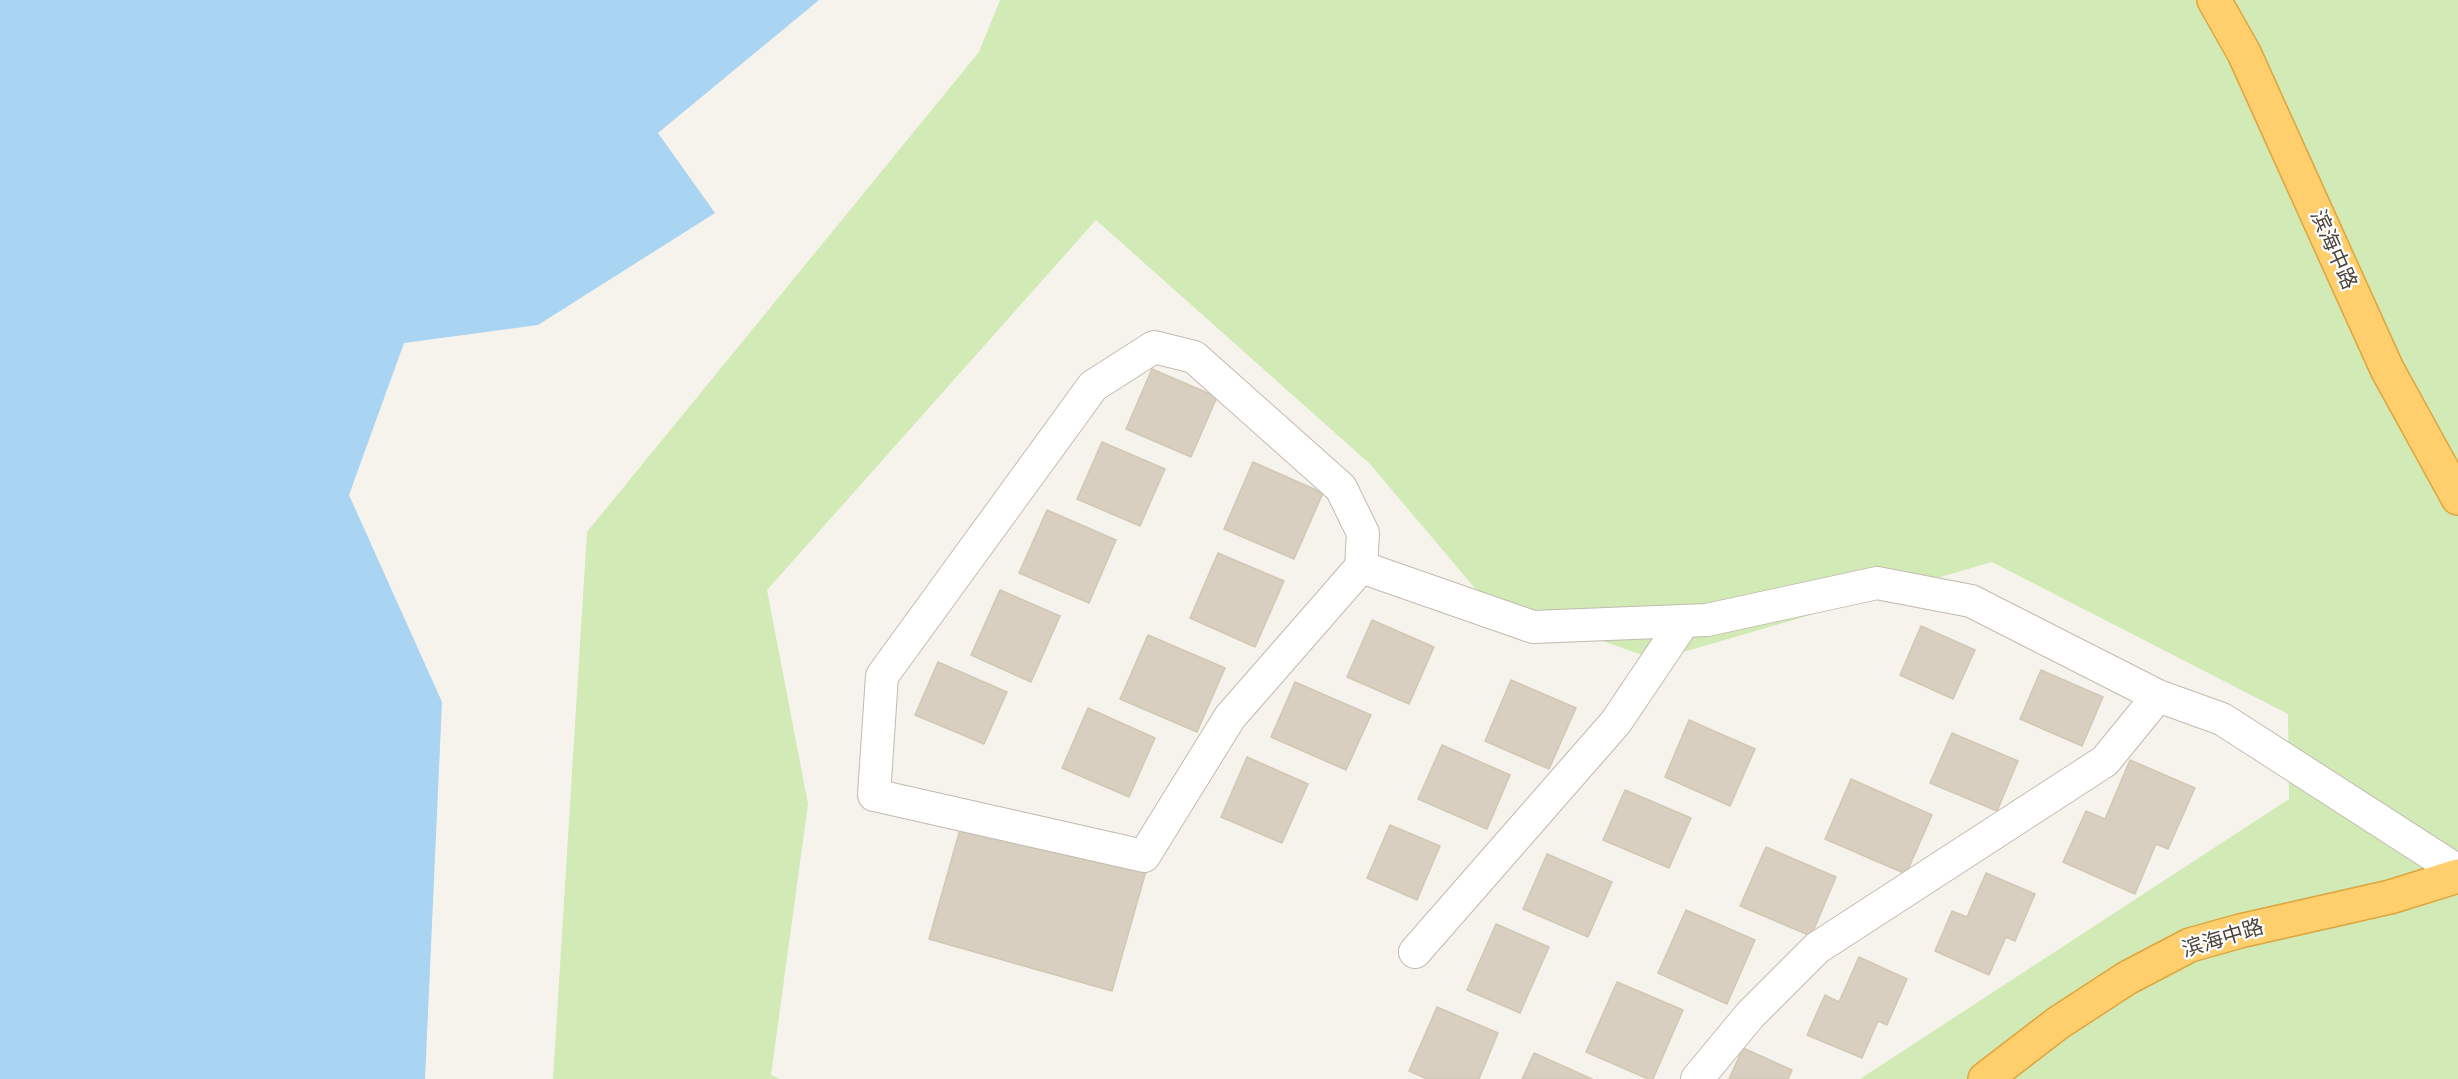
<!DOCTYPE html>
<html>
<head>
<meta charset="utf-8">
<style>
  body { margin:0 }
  canvas { display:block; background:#f6f3ec }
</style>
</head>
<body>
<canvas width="2458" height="1079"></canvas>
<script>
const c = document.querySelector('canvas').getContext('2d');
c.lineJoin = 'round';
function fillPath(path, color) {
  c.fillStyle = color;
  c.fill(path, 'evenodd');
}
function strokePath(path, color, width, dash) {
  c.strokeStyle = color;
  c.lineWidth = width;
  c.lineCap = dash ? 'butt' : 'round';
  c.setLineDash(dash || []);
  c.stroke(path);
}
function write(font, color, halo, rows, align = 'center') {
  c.font = font + ' "PT Sans","Noto Sans SC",sans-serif';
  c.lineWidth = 4.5;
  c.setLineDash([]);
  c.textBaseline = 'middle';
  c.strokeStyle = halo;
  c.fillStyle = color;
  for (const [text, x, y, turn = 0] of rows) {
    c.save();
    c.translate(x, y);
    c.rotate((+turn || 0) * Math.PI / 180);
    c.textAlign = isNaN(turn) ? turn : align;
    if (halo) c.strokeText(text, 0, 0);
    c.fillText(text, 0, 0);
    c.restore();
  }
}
fillPath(new Path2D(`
  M1000,0H2458V1079H1860L2289,799L2288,714L1992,562L1656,660L1484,599L1370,464L1096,220L767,590L808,804L771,1075L780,1079H553L587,532L979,52Z`), '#d2eab5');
fillPath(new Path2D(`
  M0,0H819L658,133L715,213L538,325L404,343L349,495L442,702L425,1079H0Z`), '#a9d4f2');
const building = new Path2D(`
  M1152,369L1217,397L1191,457L1126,429Z
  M1102,442L1165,469L1140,526L1077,499Z
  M1253,462L1323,493L1294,559L1224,529Z
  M1047,510L1116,540L1089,603L1019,573Z
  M1218,553L1284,581L1255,647L1190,618Z
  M1000,590L1060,616L1031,682L971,655Z
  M1372,620L1434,647L1409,704L1347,677Z
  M1921,626L1975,650L1953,699L1900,675Z
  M1148,635L1225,668L1197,732L1120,699Z
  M938,662L1007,692L984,744L915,715Z
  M2041,670L2103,697L2082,746L2020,719Z
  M1511,680L1576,708L1549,769L1485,741Z
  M1295,682L1371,715L1346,770L1271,737Z
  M1088,708L1155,738L1129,797L1062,768Z
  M1689,720L1755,749L1730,806L1665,777Z
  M1952,733L2018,761L1997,811L1930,783Z
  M1442,745L1510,775L1487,829L1418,799Z
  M1247,757L1308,784L1282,843L1221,817Z
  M2130,760L2195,788L2168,849L2156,844L2135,894L2063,862L2086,811L2105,819Z
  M1851,779L1932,815L1906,874L1825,839Z
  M1625,790L1691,818L1669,868L1603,840Z
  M963,819L1146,871L1112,991L929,939Z
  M1390,825L1440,846L1417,900L1367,878Z
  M1766,847L1836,877L1811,936L1740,906Z
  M1547,854L1612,882L1588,937L1523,909Z
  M1986,873L2035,894L2015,941L2006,937L1989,975L1935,951L1952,911L1967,917Z
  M1686,910L1755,940L1727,1004L1658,973Z
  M1496,924L1549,947L1520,1013L1467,990Z
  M1859,957L1907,979L1887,1025L1878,1021L1862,1058L1807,1035L1825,995L1839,1002Z
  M1617,982L1683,1010L1653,1079H1648L1586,1052Z
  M1437,1007L1498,1033L1479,1079H1427L1409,1071Z
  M1743,1048L1792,1070L1788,1079H1729Z
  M1534,1053L1592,1079H1522Z`);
fillPath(building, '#d8cfc1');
strokePath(building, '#d3c7b4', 1.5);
const street = new Path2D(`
  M1154,347L1194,357L1341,488L1363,533L1361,567L1230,717L1144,856L874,795L882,676L1093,386Z
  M1361,567L1533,627L1707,620L1877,583L1971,601L2158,696L2222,719L2458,871
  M1415,952L1616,722L1684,621
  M1697,1079L1750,1015L1817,948L2105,761L2158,696`);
const highway = new Path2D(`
  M2214,0L2244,53L2387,369L2458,498
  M1985,1079L2058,1023L2127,978L2190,945L2240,931L2390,897L2458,876`);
strokePath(street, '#c2bbae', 34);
strokePath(highway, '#e0a43c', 36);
strokePath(street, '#fff', 32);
strokePath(highway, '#ffcf6e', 33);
write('21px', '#4b4439', '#fff', [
  ["滨海中路",2333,250,66],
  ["滨海中路",2223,939,-17]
]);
</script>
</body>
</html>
